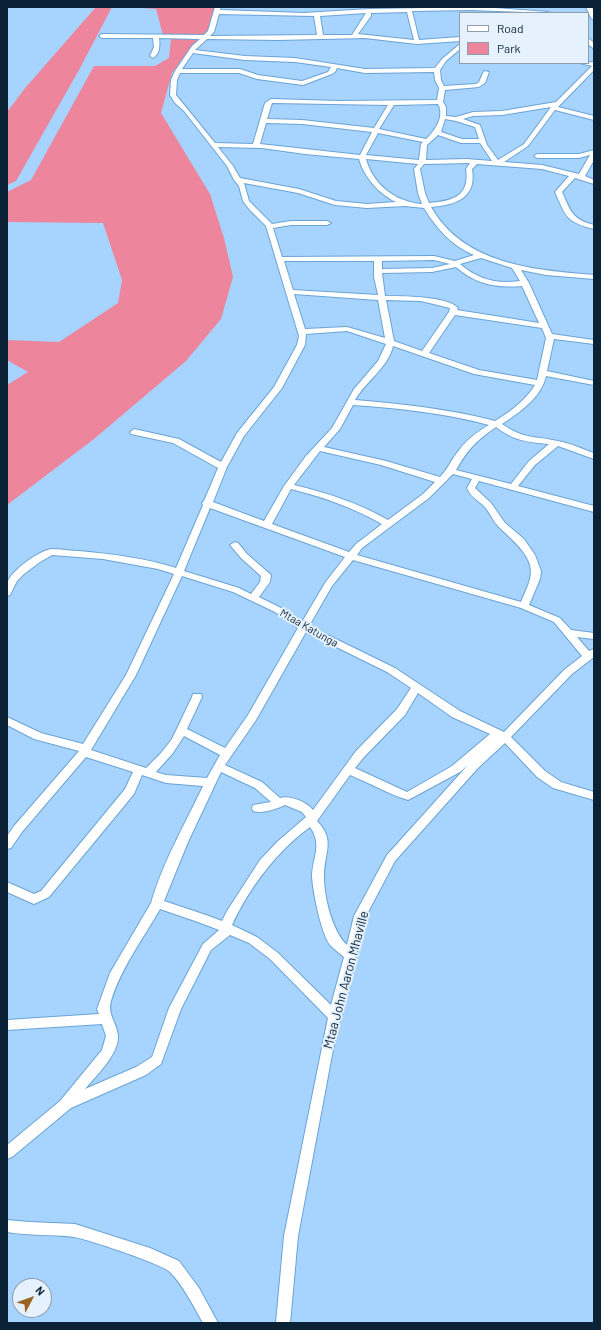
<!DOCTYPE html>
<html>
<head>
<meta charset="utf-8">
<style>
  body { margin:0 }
  #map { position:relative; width:601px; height:1330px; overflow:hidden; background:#a6d4ff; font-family:Barlow,sans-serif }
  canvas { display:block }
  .frame { position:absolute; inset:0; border:8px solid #0b2236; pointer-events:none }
  .legend { position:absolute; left:459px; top:12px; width:130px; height:52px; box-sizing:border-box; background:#e5f1fc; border:1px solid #8e9ead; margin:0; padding:5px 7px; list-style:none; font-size:12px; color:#0b2236 }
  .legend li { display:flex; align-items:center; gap:8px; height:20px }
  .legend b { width:20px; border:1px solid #8e9ead }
  .north { position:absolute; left:12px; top:1278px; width:40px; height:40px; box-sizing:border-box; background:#e5f1fc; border:1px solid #8e9ead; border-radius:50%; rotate:49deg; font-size:11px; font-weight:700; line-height:16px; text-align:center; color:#0b2236 }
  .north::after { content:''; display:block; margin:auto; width:14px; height:18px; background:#9a631e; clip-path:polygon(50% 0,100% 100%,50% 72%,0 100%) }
</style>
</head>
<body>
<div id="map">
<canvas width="601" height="1330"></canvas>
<div class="frame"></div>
<ul class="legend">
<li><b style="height:5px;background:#fff"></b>Road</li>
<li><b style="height:11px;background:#ed859c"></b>Park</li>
</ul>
<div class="north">N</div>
</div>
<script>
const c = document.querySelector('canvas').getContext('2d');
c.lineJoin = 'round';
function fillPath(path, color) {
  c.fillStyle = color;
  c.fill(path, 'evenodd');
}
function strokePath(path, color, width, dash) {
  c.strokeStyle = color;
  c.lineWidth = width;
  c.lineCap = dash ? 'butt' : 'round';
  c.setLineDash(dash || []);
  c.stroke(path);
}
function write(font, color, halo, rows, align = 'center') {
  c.font = font + ' Barlow,sans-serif';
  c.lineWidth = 4;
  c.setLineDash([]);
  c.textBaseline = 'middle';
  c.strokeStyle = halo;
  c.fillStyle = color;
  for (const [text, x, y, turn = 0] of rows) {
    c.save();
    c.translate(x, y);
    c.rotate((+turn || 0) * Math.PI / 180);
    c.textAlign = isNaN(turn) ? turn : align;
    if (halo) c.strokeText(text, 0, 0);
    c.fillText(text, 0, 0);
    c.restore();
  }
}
fillPath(new Path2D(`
  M96,7H112L79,70L16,181L7,185V112L26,87Z
  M126,7H215L210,27L203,35H163L156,9Z
  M199,38L172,73L161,113L210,194L224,238L233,277L221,319L186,361L94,439L7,505V385L28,372L7,360V340L59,342L118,303L122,280L103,223L7,222V192L31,180L94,66H155L169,58L171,39Z`), '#ed859c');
const minor = new Path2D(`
  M215,7H221L220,10L304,13L369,9L482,7L548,12L549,13L472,10L412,11L419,40L460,37V41L417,44L365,38L278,40L207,39L195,50L245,56L295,58L365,69L435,68L442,59L460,44V49L446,61L440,70L441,80L444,86L476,84L479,82L484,71L489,72L485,83L479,87L445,90L443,102L446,107V116L456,117L473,112L502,111L556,102L592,66L580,63L594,62V70L558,107L594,116V120L555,110L528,146L504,162L542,165L579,174L590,155L579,158H537L534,156L537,154H579L594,150V160L585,176L594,180V184L575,178L562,192C571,212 572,219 594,225V229C566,222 566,217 555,192L569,176L542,169L477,164L472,169C477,198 456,205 431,207C464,265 535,270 594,275V279L546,275L521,270L529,283L552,334L594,340V344L554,339L547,371L594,381V385L546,376C541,398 520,412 502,424C523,439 535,436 558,441C570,443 582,449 594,453V459L558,446L535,465L518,486L594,506V512L479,481L475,488L491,503L505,523L524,539L535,555L541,571L540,579L529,605L560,618L571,630L594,633V639L577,637L589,651L594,649V657L572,674L511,737L545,771L561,782L594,792V800L553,788L537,777L505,743L478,768L395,861L366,916L335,1039L298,1236L290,1323H276L284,1236L328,1018L270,959L249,943L230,935L211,950L181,1009L161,1064L146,1075L71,1108L12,1157L7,1159V1145L60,1101L102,1050L106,1036L102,1024L7,1030V1020L99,1014L97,1009L110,973L151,903C162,864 186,822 203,786L166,783L142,775L134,794L49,897L34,904L7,892V882L34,894L41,891L125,789L133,772L86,757L22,832L11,848L7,849V836L14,826L79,751L34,739L7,725V717L41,733L83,744L126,675L174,574L158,569L103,559L52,555L40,562L24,574L17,581L10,595L7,596C7,591 6,585 8,581C13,570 39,550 52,549C61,549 70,551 79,551C112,554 145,558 176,568L203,505L202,503L204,501L218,468L173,443L131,434L130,432L134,429L179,439L221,462L237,433L274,387L297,345L299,336L266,226L249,209L243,201L239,186L234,180L227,166L184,111L175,103L170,95L171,80L175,71L192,46L200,39L159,38C160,45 160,54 153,58L150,56L154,47L153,38H102L99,36L102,34L204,35L208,31ZM407,12L414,40L358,34L371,16V13ZM366,13L352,35H323L320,16ZM219,14L314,16L317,35L210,36L214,32ZM193,53L245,60L295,62L331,67L328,72L302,81L258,75L240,69H182ZM337,68L365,73L434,72L435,80L439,88L437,100L339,101L271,99L265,103L253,144L215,143L176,95L177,80L180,73H239L257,79L303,85L332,74L335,72ZM272,103L388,105L374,128L302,120L267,119ZM438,104C445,116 435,131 426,139L379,129L394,105ZM551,107L524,144L498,160L487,145L480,125L463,119L473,116L502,115ZM445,119L456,121L475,127L479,139H462L441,132ZM266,123L302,124L372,132L360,155L260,144ZM378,133L423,142L421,144L419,160L366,155ZM438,135L461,143H480L492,161L466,159L426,160L427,145ZM218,147L262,148L305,154L359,159C364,177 379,194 396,202L367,204L336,201L299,189L240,178L233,166ZM366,159L418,164L414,169L418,193L422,204C396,202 373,185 366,159ZM470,163L466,169C470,196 453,201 429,203L425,193L420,169L424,164ZM244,183L298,193L335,205L367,208L405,206L424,208C436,228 452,246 474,255L455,261L434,256L282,257L273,228L291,225H327L331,223L327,221H291L272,224L249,201ZM481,258L512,268L520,281C496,284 479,280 460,264ZM434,260L450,264L432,268L382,269V261ZM284,261H374V277L378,295L293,290ZM456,267C476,285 497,288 522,286L539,323L457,310L458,308C448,296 401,296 385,296L382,273L432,272ZM294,294L378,300L385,338L347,327L305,329ZM386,300L421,301L450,308L449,312L422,351L394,341ZM455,315L542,328L546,338L537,380L479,370L429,353ZM347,331L386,344L378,361L354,389L332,428L306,456L284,486L264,521L213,502L227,467L244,436L282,388L305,345L306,334ZM393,346L474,374L535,385C525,401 511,411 495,421C450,409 402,404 355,400C366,381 388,368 393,346ZM353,405C398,408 445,413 489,425C479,431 468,438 460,449C452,458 448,469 440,477L386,461L324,447L340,429ZM496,427C514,441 527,442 549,444L529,461L511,484L456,470C468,449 477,440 496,427ZM320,451L381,465L435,482L423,494L388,520C359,503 327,493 294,485ZM453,474L472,479L467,488C470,496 477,500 484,506C490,512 493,522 500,528C513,541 536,558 530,579C528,587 524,594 521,602L357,555L362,548L429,498ZM291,489C323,497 354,508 382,524L356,544L349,552L272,524ZM210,508L345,557L325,583L302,622L281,608L259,597L270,582L271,575L247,554L238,543L235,542L230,545L241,558L261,576L260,582L251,594L239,588L184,571ZM353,560L521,608L554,622L582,656L564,670L504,732L460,711L395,668L309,626L332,586ZM182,576L233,592L275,612L298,628L248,715L225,748L187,729L202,697L201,694H193L192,697L172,739L161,753L146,768L91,750L136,675ZM306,632L387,672L411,688L397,709L356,751L313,810C307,802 290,795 280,798L262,782L225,765L256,720ZM418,693L452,717L490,734L452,766L407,792L355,768L364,757L405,715ZM184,736L220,755L207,778L166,775L156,772L173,753ZM468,765L387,855L354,916L347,945C332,931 324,897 324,876C324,853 336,840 317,821L350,775C370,783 388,794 408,800L460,772ZM221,772L255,788L271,802L253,805L252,808L253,811C263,814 276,809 285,805L302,812L306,817L278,841L260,860L227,911L222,921L206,915L164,901L188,842ZM310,827C323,845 312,858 312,877C313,892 321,933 330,945C334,949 339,953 344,957L331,1005L278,953L257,937L232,925C249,888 277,851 310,827ZM160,909L198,922L219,930L203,944L169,1008L152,1057L136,1067L85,1089C96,1076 119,1054 118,1036C117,1023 107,1014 111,1001C121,968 143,939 160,909Z
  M586,7H592L594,12V20L591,18Z
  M588,38L594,43V49L588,44Z
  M7,1220L29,1222L75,1224L150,1248L179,1261L199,1288L218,1323H203C194,1307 183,1285 170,1272C162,1264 87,1239 74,1237C52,1234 29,1236 7,1232Z`);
strokePath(minor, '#6aa3d6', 2);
fillPath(minor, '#fff');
write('11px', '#0b2236', '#e5f1fc', [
  ["Mtaa Katunga",309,628,30]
]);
write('13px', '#0b2236', '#e5f1fc', [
  ["Mtaa John Aaron Mhaville",346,980,-75]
]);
</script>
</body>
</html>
